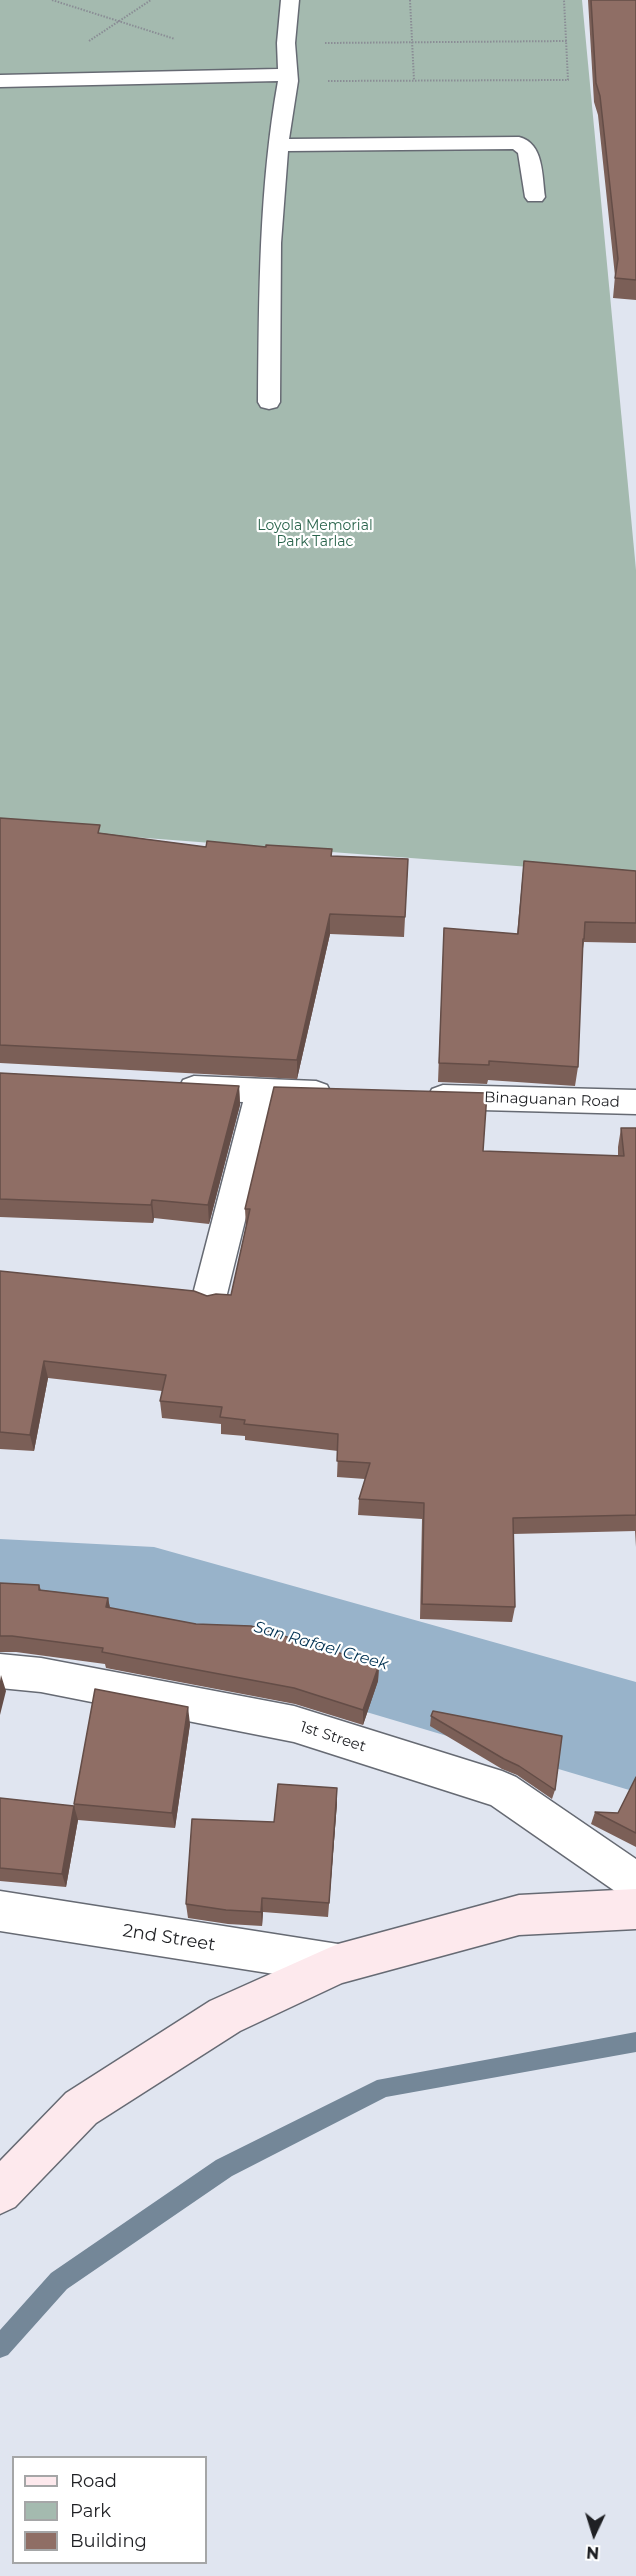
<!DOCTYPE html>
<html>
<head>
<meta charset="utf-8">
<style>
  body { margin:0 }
  #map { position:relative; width:636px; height:2576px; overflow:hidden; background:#e0e5f0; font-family:Montserrat,sans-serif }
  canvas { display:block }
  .legend { position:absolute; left:12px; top:2456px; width:195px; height:108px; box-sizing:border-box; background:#fff; border:2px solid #a5a6a7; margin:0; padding:8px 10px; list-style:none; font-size:18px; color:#1f2024 }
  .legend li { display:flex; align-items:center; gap:12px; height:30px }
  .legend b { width:30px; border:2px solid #a5a6a7 }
  .north { position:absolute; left:564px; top:2504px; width:60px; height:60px; -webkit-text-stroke:4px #fff; paint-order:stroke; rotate:184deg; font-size:16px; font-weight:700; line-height:24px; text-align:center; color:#1f2024 }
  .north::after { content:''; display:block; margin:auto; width:21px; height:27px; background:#1f2024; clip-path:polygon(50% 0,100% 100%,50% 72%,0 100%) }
</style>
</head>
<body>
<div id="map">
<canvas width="636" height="2576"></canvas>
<ul class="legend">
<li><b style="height:8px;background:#fde9ed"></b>Road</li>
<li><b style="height:16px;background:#a4baaf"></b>Park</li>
<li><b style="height:16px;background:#8f6e65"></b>Building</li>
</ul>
<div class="north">N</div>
</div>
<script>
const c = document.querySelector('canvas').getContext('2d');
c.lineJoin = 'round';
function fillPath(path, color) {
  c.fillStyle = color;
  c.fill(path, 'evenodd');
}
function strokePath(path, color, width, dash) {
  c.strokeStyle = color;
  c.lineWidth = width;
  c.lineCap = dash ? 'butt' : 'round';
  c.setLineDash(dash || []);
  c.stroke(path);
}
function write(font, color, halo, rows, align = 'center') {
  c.font = font + ' Montserrat,sans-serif';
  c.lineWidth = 4.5;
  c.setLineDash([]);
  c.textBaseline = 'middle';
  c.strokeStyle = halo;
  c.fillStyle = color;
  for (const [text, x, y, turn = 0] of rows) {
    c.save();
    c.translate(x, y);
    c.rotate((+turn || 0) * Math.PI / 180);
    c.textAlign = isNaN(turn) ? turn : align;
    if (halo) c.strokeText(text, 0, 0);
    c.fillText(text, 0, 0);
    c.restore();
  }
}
fillPath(new Path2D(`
  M0,0H582L636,570V875L0,827Z`), '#a4baaf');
fillPath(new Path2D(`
  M636,2032V2052L386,2097L232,2176L67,2289L8,2355L0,2358V2330L51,2273L216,2160L377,2080Z`), '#748798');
fillPath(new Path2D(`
  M0,1539L154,1547L636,1682V1792L154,1649L0,1639Z`), '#98b3ca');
const lane = new Path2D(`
  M281,0H299L295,43L298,81L289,139L519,137C544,143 542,176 545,197L542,201H528L525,197L518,153L513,149L288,151L281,243L280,402L277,407L269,409L261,407L258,402C259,294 259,187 278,81L0,87V75L278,69L277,43Z`);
const street = new Path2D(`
  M194,1076L316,1081L327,1085L331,1093L327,1101L316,1105L274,1103L226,1298L221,1308L209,1312L197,1308L192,1298L243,1102L194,1100L183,1096L179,1088L183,1080Z
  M443,1085L636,1090V1114L443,1109L432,1105L428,1097L432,1089Z
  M0,1654L41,1658L294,1706L502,1771L516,1777L636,1859V1902L622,1896L491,1805L294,1742L41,1692L0,1688Z
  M0,1891L338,1944L352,1950L358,1964L352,1978L338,1984L0,1931Z`);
const secondary = new Path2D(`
  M636,1889V1929L519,1935L342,1983L240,2031L96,2123L15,2207L0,2214V2161L66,2093L210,2001L324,1950L338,1944L519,1895Z`);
strokePath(lane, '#666a73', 3);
strokePath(street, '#666a73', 3);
strokePath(secondary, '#666a73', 3);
strokePath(new Path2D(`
  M52,0L175,39
  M410,0L414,80
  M89,41L151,0
  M325,43L568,41
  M328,81L568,80L564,0`), '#8a8d95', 2, [1.5, 1.5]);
fillPath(lane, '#fff');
fillPath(street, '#fff');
fillPath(secondary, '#fde9ed');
fillPath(new Path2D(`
  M588,0H636V300L613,298L615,276L598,115L594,102Z
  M0,818L101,833L206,847H266L332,849V856L408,859L404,937L330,934L297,1079L0,1063Z
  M524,861L636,871V943L584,942L582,955L578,1067L575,1086L488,1080L487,1084L438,1082L444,928L517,934Z
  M0,1073L239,1086L240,1105L209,1224L154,1218L153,1223L0,1217Z
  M621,1128H636V1547L635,1531L513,1534L515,1607L512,1622L420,1619L422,1519L358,1515L359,1499L365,1479L337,1477L338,1451L245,1440V1436L221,1434V1424L162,1418L160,1401L162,1391L48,1378L34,1451L0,1449V1271L207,1296L231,1295L246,1227L245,1209L483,1151L618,1156V1147Z
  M0,1583L39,1585L41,1590L108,1598L110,1608L379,1665L378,1681L363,1725L295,1704L106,1668L105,1664L16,1652H0Z
  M431,1716L562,1736L555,1790L552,1799L517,1775L502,1769L430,1726Z
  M190,1724L175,1828L78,1820L66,1887L0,1881V1798L74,1806V1804Z
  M636,1777V1847L591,1824L595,1812L618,1813Z
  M337,1803L328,1917L263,1912L262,1926L228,1924L188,1918L186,1904L274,1822Z`), '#7b5f57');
fillPath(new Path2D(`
  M330,914V934L297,1079V1060Z
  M239,1086L240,1105L209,1224L208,1205Z
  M152,1200L154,1218L153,1223L151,1205Z
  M44,1361L48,1378L34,1451L30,1435Z
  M108,1598L111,1614L106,1607Z
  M379,1665L378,1681L363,1725V1710Z
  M1,1675L6,1691L0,1715V1681Z
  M188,1707L190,1724L175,1828L172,1813Z
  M337,1788V1803L328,1917L329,1903Z
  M74,1806L78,1820L66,1887L62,1874Z
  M262,1898L263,1912L262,1926L261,1912Z`), '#644d47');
const building = new Path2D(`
  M591,0H636V280L615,278L618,259L600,96L596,83Z
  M0,818L100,825L98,833L206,847L207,841L266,847V845L332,849L331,856L408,859L405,917L330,914L297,1060L0,1045Z
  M524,861L636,871V923L585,922L584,939H583L578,1067L489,1061V1065L439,1063L444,928L518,934Z
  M0,1073L239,1086L208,1205L152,1200L151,1205L0,1199Z
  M274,1087L487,1093L483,1151L624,1156L621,1128H636V1515L513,1518L515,1607L422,1604L424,1503L359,1499L370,1463L337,1461L338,1434L244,1424L245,1420L220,1417L222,1407L160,1401L166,1375L44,1361L30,1435L0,1432V1271L194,1291L207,1296L216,1294L231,1295L250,1209H245Z
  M0,1583L39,1585V1590L108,1598L106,1607L196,1624L251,1626L379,1665L363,1710L294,1688L102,1652L103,1648L12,1636H0Z
  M95,1689L188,1707L172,1813L74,1804Z
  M433,1711L562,1736L555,1790L519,1766L504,1759L431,1716Z
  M636,1777V1833L595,1812L618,1813Z
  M278,1784L337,1788L329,1903L262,1898L261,1912L226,1910L186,1904L192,1819L274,1822Z
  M0,1798L74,1806L62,1874L0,1868Z`);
fillPath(building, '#8f6e65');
strokePath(building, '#644d47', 1.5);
write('14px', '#2a644c', '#fff', [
  ["Loyola Memorial",315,526],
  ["Park Tarlac",315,542]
]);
write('15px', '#1f2024', '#fff', [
  ["Binaguanan Road",552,1100,2],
  ["1st Street",333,1737,18]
]);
write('italic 16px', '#033353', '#fff', [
  ["San Rafael Creek",321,1646,16]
]);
write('18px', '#1f2024', '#fff', [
  ["2nd Street",169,1938,9]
]);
</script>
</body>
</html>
